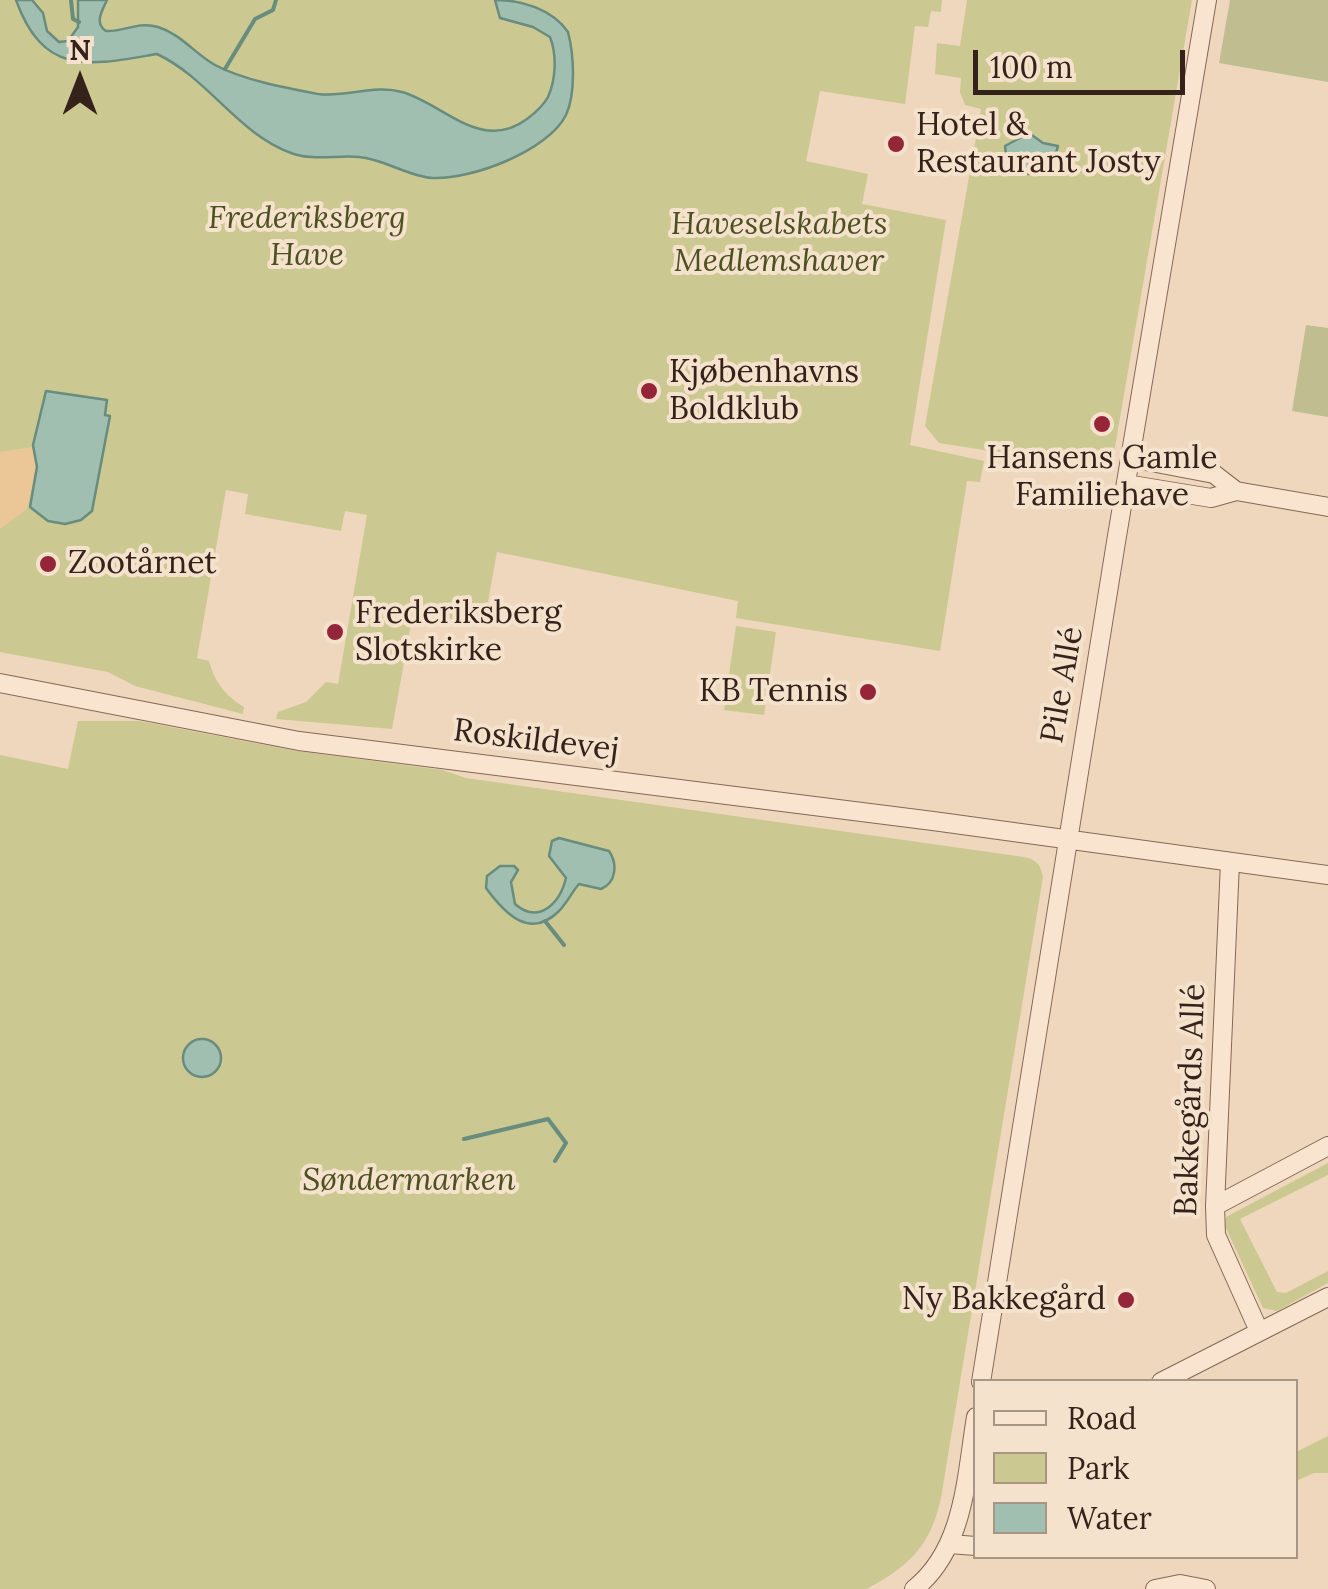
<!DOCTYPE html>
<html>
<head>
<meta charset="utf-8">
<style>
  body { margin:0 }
  #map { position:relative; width:1328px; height:1589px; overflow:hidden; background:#eed7bd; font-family:Lora,serif }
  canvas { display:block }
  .legend { position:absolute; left:973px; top:1379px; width:325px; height:180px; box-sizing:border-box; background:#f5e2cc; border:2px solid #a89685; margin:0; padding:12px 18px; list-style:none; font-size:30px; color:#35231b }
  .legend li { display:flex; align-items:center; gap:20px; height:50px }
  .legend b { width:50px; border:2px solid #a89685 }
  .north { position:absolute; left:30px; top:30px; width:100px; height:100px; -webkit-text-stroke:8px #f5e2cc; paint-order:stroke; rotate:0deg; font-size:28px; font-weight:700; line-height:40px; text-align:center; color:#35231b }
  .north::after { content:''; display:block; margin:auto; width:35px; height:45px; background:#35231b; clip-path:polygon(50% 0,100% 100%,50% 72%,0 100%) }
  .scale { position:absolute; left:973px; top:50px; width:212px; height:45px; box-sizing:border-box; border:5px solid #35231b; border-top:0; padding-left:12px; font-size:30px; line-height:35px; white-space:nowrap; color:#35231b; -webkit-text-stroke:8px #f5e2cc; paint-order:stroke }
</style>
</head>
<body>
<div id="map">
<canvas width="1328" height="1589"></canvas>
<ul class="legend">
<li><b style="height:12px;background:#f9e5cf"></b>Road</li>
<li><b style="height:28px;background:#ccc891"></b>Park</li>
<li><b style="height:28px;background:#a0bfb1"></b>Water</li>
</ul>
<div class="north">N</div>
<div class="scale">100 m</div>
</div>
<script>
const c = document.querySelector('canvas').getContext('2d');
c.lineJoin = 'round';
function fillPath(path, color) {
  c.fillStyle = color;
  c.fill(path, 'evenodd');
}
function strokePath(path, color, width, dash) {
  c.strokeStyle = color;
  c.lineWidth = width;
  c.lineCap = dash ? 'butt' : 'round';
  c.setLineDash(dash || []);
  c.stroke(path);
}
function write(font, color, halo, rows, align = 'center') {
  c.font = font + ' Lora,serif';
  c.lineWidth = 8;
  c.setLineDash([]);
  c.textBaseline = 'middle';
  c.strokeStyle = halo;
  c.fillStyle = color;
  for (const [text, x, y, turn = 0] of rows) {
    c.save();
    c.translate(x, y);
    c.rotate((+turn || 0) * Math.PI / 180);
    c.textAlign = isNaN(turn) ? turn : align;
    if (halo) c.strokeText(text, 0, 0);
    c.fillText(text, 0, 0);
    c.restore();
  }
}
fillPath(new Path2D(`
  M0,0H942L941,12L931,11L928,27L915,26L905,104L820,91L806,161L868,174L862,204L946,220L910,445L984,461L980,482L967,481L940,651L736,618L738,601L497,552L485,618L446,622L412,618L392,729L276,719L278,712L306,702L326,682L338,684L367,515L345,511L341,531L245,514L248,494L226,490L197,658L209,661C215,683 225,695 244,707L243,714L135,686L108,672L0,652Z
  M967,0H1192L1111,470L939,443L925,426L981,109L965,105L960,92L961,78L935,74L937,43L960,46Z
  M736,626L776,632L764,715L724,710Z
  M78,721H139L297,751L442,770L466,778L1017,856C1032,858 1040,860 1043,877L941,1498C930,1547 910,1565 867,1589H0V755L68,769Z
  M1328,1163V1175L1240,1219L1277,1292L1286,1293L1328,1271V1283L1277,1311L1263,1308L1225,1226L1226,1217Z
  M1328,1436V1473H1314L1296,1481V1452Z`), '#ccc891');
fillPath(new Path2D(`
  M32,447L36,468L27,509L0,529V452Z`), '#ebc798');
fillPath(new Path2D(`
  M1230,0H1328V82L1219,63Z
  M1306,325L1328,328V417L1292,411Z`), '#c0bd91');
const water = new Path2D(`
  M16,0H32L43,13L47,31L59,42L68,41L78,27V0H107C102,11 94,23 106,31C124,32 138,21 158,27C181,34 195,54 215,65C243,80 286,88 318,94C346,98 374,84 402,92C444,104 481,153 527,119C535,113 543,106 548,97C556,79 557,55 550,37L533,27L500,18L495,0C522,0 552,9 568,32C574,55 576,93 566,115C548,151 471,180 432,178C407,176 384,159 359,157C338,155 312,161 291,153C237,133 208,78 157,54C91,65 44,78 16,0Z
  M1029,133L1043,143L1058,146C1056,159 1041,171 1028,174L1007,162L1005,146Z
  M46,391L107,400L105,415L110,416L92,511L81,520L65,524L48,521L30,507L37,467L33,445Z
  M559,838L609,851C618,864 616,883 601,889L579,884C572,892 567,903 559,911C530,940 505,914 486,888L487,876L500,866H514L518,870L511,882L515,904C539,925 560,903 566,878L549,856L552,841Z
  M183 1058a19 19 0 1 1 38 0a19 19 0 1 1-38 0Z`);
fillPath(water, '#a0bfb1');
strokePath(water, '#688c7d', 2.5);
strokePath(new Path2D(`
  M71,0L73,19L79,22
  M225,69L255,19L273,10L276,0
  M545,921L564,945
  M464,1139L548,1119L566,1143L555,1161`), '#688c7d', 4);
const minor = new Path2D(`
  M1130,458L1214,474L1236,491
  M1126,484L1211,498L1236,491L1328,507
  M0,683L299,741L933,821L1328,875
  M1230,862L1215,1206L1216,1235L1259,1331
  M1215,1206L1328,1146
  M981,1382L1116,542L1207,0
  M1161,1382L1328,1297
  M949,1544L976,1546
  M914,1589C965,1549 966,1476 976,1417
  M1155,1589L1180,1584L1206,1589`);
strokePath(minor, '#866756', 20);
strokePath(minor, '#f9e5cf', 18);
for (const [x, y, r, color] of [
  [896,144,10,"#952539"],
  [649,391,10,"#952539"],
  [1102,424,10,"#952539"],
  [48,564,10,"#952539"],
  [335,632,10,"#952539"],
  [868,692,10,"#952539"],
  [1126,1300,10,"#952539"]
]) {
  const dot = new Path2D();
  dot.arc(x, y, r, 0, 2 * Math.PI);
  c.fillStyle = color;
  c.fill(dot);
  strokePath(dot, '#f5e2cc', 4);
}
write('32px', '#35231b', '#f5e2cc', [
  ["Hotel &",916,126],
  ["Restaurant Josty",916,163],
  ["Kjøbenhavns",669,373],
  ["Boldklub",669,410],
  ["Hansens Gamle",1102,459,"center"],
  ["Familiehave",1102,496,"center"],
  ["Zootårnet",68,564],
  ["Frederiksberg",355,614],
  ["Slotskirke",355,651],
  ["KB Tennis",848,692,"right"],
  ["Ny Bakkegård",1106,1300,"right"]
], 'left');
write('italic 32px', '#4d5121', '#f5e2cc', [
  ["Frederiksberg",307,219],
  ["Have",307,256],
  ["Haveselskabets",779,225],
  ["Medlemshaver",779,262],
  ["Søndermarken",409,1181]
]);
write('32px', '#35231b', '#f5e2cc', [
  ["Pile Allé",1063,685,-80],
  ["Roskildevej",536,741,7],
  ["Bakkegårds Allé",1191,1100,-88]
]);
</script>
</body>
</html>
